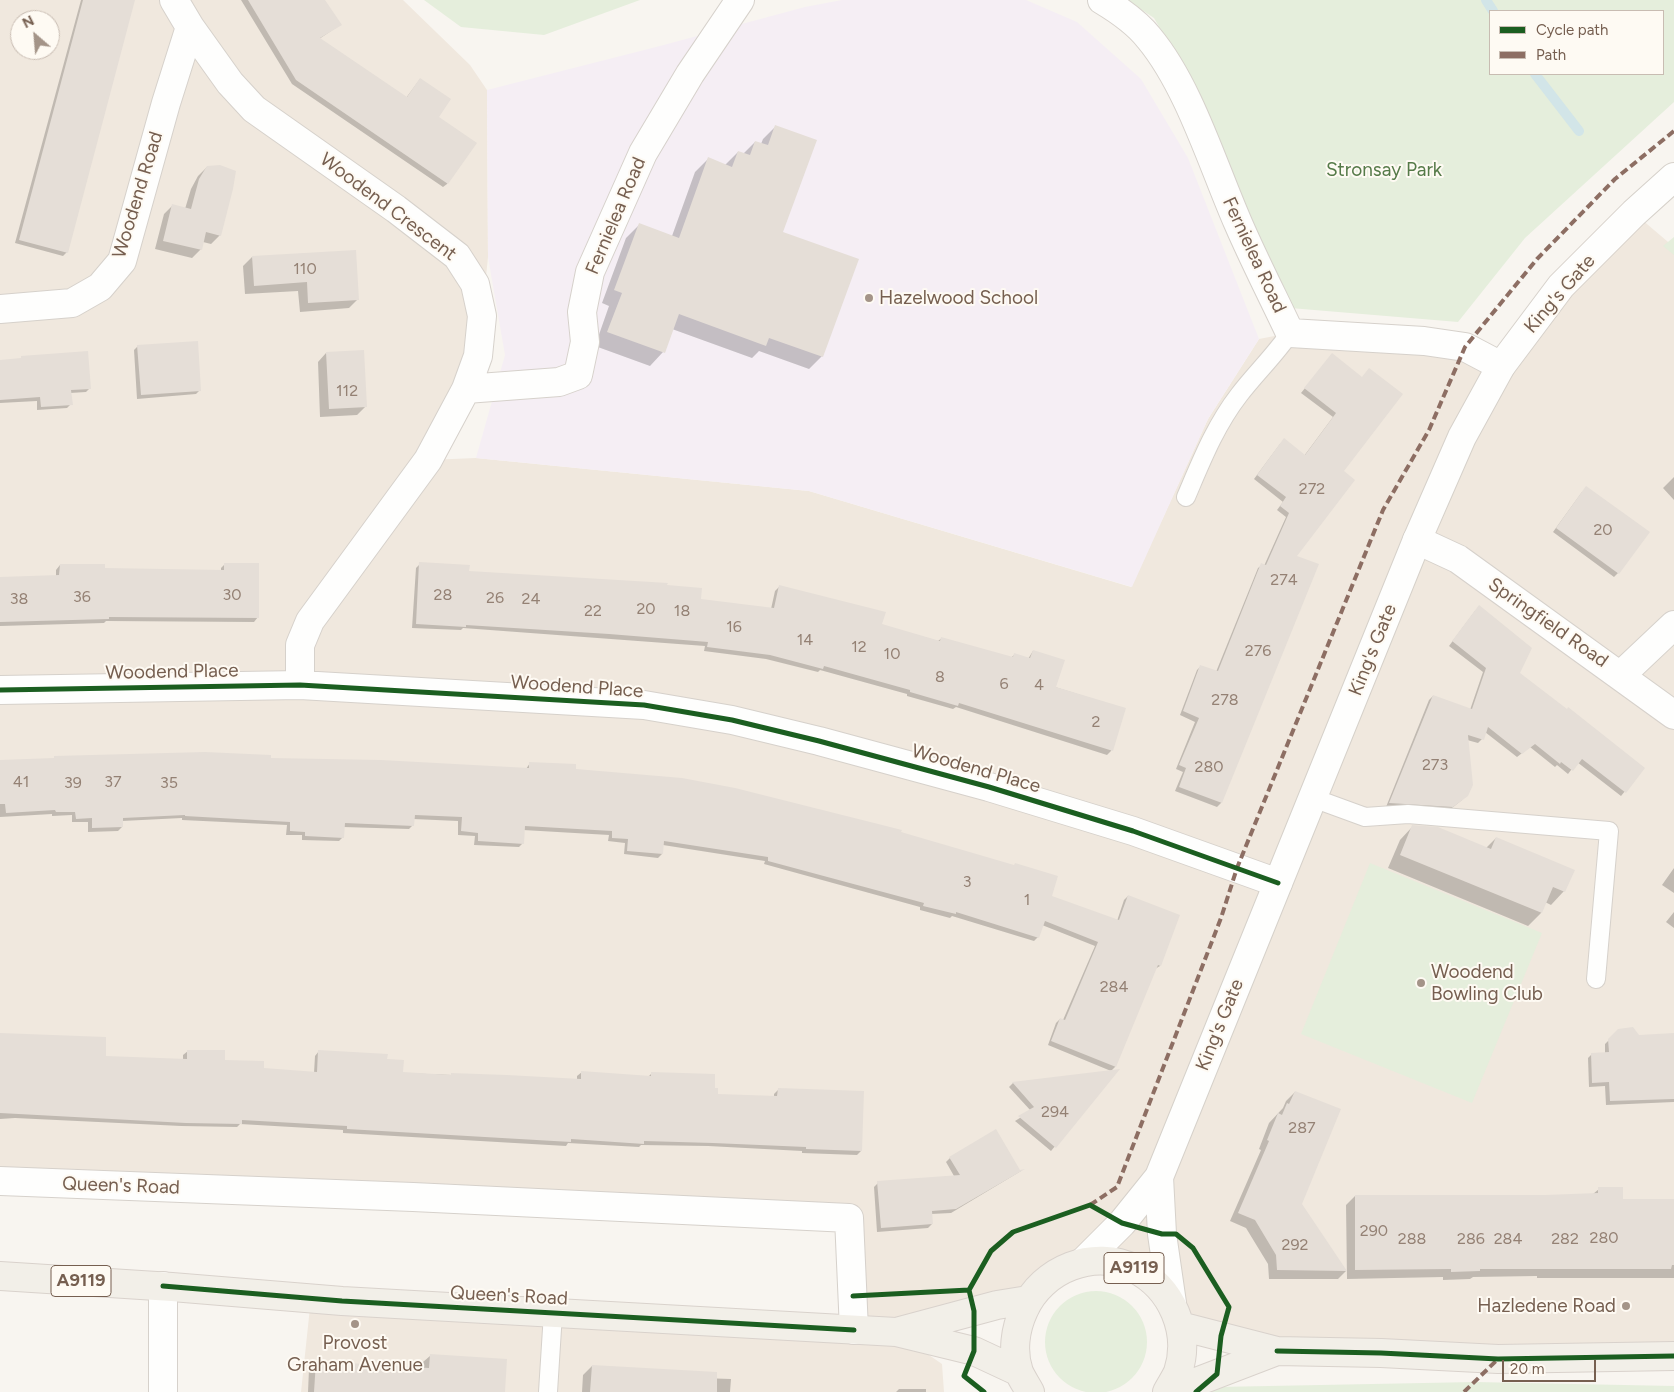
<!DOCTYPE html>
<html>
<head>
<meta charset="utf-8">
<style>
  body { margin:0 }
  #map { position:relative; width:1674px; height:1392px; overflow:hidden; background:#f8f5f0; font-family:Figtree,sans-serif }
  canvas { display:block }
  .legend { position:absolute; left:1489px; top:10px; width:175px; height:65px; box-sizing:border-box; background:#fefaf3; border:1px solid #c8bcb2; margin:0; padding:6px 9px; list-style:none; font-size:15px; color:#765f50 }
  .legend li { display:flex; align-items:center; gap:10px; height:25px }
  .legend b { width:25px; border:1px solid #c8bcb2 }
  .north { position:absolute; left:10px; top:10px; width:50px; height:50px; box-sizing:border-box; background:#fefaf3; border:1px solid #c8bcb2; border-radius:50%; rotate:333deg; font-size:14px; font-weight:700; line-height:20px; text-align:center; color:#765f50 }
  .north::after { content:''; display:block; margin:auto; width:18px; height:22px; background:#a49488; clip-path:polygon(50% 0,100% 100%,50% 72%,0 100%) }
  .scale { position:absolute; left:1502px; top:1360px; width:94px; height:22px; box-sizing:border-box; border:2px solid #765f50; border-top:0; padding-left:6px; font-size:15px; line-height:18px; white-space:nowrap; color:#765f50; -webkit-text-stroke:4px #fefaf3; paint-order:stroke }
</style>
</head>
<body>
<div id="map">
<canvas width="1674" height="1392"></canvas>
<ul class="legend">
<li><b style="height:6px;background:#1b5e20"></b>Cycle path</li>
<li><b style="height:6px;background:#8d6e63"></b>Path</li>
</ul>
<div class="north">N</div>
<div class="scale">20 m</div>
</div>
<script>
const c = document.querySelector('canvas').getContext('2d');
c.lineJoin = 'round';
function fillPath(path, color) {
  c.fillStyle = color;
  c.fill(path, 'evenodd');
}
function strokePath(path, color, width, dash) {
  c.strokeStyle = color;
  c.lineWidth = width;
  c.lineCap = dash ? 'butt' : 'round';
  c.setLineDash(dash || []);
  c.stroke(path);
}
function write(font, color, halo, rows, align = 'center') {
  c.font = font + ' Figtree,sans-serif';
  c.lineWidth = 4;
  c.setLineDash([]);
  c.textBaseline = 'middle';
  c.strokeStyle = halo;
  c.fillStyle = color;
  for (const [text, x, y, turn = 0] of rows) {
    c.save();
    c.translate(x, y);
    c.rotate((+turn || 0) * Math.PI / 180);
    c.textAlign = isNaN(turn) ? turn : align;
    if (halo) c.strokeText(text, 0, 0);
    c.fillText(text, 0, 0);
    c.restore();
  }
}
fillPath(new Path2D(`
  M0,0H403L470,65L487,90L488,257L482,316L428,460L476,458L809,491L1131,587L1208,419L1259,339L1290,333L1501,366L1634,213L1674,247V1356L1381,1353L1180,1326L1135,1269L1043,1282L897,1333L942,1364L944,1392H301L311,1298L854,1330L849,1218L0,1181ZM20,20H50V50H20Z`), '#f0e8de');
fillPath(new Path2D(`
  M842,0H1026L1077,22L1141,79L1188,158L1259,339L1208,419L1132,587L809,491L476,458L505,355L488,257L487,90L660,46L805,7Z`), '#f5eef4');
fillPath(new Path2D(`
  M424,0H640L544,35L461,27Z
  M1127,0H1674V102L1525,238L1458,322L1290,308L1254,231L1204,105L1154,18ZM1490,11H1663V74H1490Z
  M1674,237V255L1663,246Z
  M1370,863L1542,933L1472,1103L1301,1034Z
  M1045 1342a51 51 0 1 1 102 0a51 51 0 1 1-102 0Z
  M1475,1382L1674,1386V1392H1210L1217,1387Z`), '#e5eedc');
fillPath(new Path2D(`
  M81,0H124L67,252L63,256L15,243Z
  M241,0H324L340,25L319,39L406,98L420,79L437,118L475,143L447,184L443,187L292,84Z
  M776,126L782,233L822,356L809,369L759,351L752,358L672,329L663,352L650,366L595,346L609,306L602,303L626,238L639,225L672,236L695,172L708,159L725,165L738,152L743,154L755,142L761,144L763,139Z
  M207,167L220,235L211,244L203,242L201,249L192,258L155,249L164,214L173,205L185,209L191,189L198,176Z
  M252,257L357,300L349,308L300,312L298,291L245,294L243,266Z
  M138,346L200,390L196,394L137,399L134,350Z
  M326,353L366,406L357,415L320,417L318,362Z
  M1332,355L1342,472L1295,557L1317,565L1221,803L1217,807L1175,791L1183,772L1176,769L1195,722L1180,715L1197,670L1201,666L1216,672L1258,568L1262,565L1264,566L1286,517L1277,510L1283,502L1254,479L1280,444L1304,456L1333,417L1301,393Z
  M0,360L90,388L86,392L70,393L71,404L67,408L37,410V401L0,403Z
  M1674,477V500L1663,488Z
  M1582,492L1618,573L1614,577L1553,532Z
  M225,564L258,617L254,622L106,621L104,623L0,626V579L56,576V570L60,565L104,569L221,571V568Z
  M420,564L468,572L666,586L699,600L771,609L775,591L779,587L881,625L938,641L942,638L1011,658L1015,654L1028,659L1033,651L1055,687L1125,709L1111,751L1107,755L956,707L953,709L907,696V694L820,670L818,672L766,659L704,651L705,646L463,628L461,630L412,628L416,568Z
  M1475,611L1518,673L1644,768L1621,796L1577,762L1568,774L1557,765L1555,767L1530,747L1517,757L1485,732L1482,739L1478,743L1467,740L1462,800L1448,811L1386,807L1429,700L1433,696L1470,710L1483,672L1449,646Z
  M270,759L526,769L530,763L900,833L1051,897L1117,921L1124,900L1128,896L1160,966L1155,969L1115,1067L1111,1071L1048,1045L1056,1023L1060,1019L1063,1020L1095,946L1042,925L1038,937L1034,941L952,916L950,918L920,910V907L764,864L765,861L663,845L662,854L658,858L624,854L625,843L608,841L609,835L523,830V843L519,847L474,845L475,836L458,835V821L413,819V825L409,829L343,827V837L339,841L302,840V835H286L287,825L182,820V818L122,821V827L118,831L88,832V822H72V815L52,816V814L0,817V762Z
  M1413,826L1486,848L1496,838L1564,891L1551,905L1545,902L1541,913L1528,926L1388,868L1400,840Z
  M1674,868V893L1662,885Z
  M1674,912V928L1666,922Z
  M1619,1030L1638,1036L1674,1034V1102L1606,1105L1605,1086L1589,1087L1588,1058L1592,1054L1605,1053V1044Z
  M0,1034L105,1057L183,1060V1055L188,1051L224,1062L262,1070L314,1073L315,1056L319,1051L386,1060L402,1073L577,1080V1076L582,1072L648,1077L652,1073L713,1090L717,1095L774,1097V1094L778,1090L861,1151L857,1155L802,1153V1151L708,1146L641,1145L639,1147L568,1143L566,1146L343,1133V1130L240,1124L237,1127L181,1126L15,1118L0,1119Z
  M1117,1071L1051,1151L1015,1121L1031,1111L1009,1087L1013,1083Z
  M1295,1092L1300,1204L1346,1271L1338,1279H1269L1268,1264L1246,1228L1230,1221L1261,1150L1259,1149L1269,1123L1283,1108L1286,1101Z
  M950,1158L1021,1171L951,1213L931,1214L932,1224L928,1228L877,1232L874,1187L878,1183L954,1176L946,1162Z
  M1599,1189L1622,1200H1674V1278H1537V1276L1473,1277L1470,1279L1443,1280V1277L1347,1279L1346,1205L1355,1196H1545L1593,1194Z
  M430,1356L504,1392H308L309,1369L316,1362L423,1369V1362Z
  M592,1366L701,1378L731,1379L730,1392H582L583,1375Z
  M899,1389H926V1392H896Z`), '#0003');
strokePath(new Path2D(`
  M1486,0L1493,11
  M1535,74L1579,131`), '#d2e5e8', 10);
fillPath(new Path2D(`
  M83,0H135L68,253L19,240Z
  M248,0H325L342,25L320,38L407,97L420,78L451,99L439,117L477,143L448,184L296,80Z
  M775,125L817,140L783,232L859,259L823,357L769,338L766,346L679,314L665,353L607,332L622,293L614,290L639,223L679,238L708,157L732,167L738,151L750,155L755,141L768,145Z
  M220,165L236,171L233,189L221,236L206,232L202,250L163,241L172,204L191,209L199,179L207,166Z
  M356,250L359,300L308,303L307,282L254,286L252,256Z
  M198,341L201,391L141,395L137,345Z
  M364,350L367,407L329,409L326,352Z
  M88,351L91,389L71,390L73,405L41,407L40,397L0,400V360L21,358V356Z
  M1332,353L1362,377L1369,368L1403,394L1344,471L1355,480L1297,556L1319,564L1222,803L1179,787L1186,768L1179,765L1199,718L1183,711L1200,665L1218,671L1261,563L1266,565L1289,513L1280,506L1286,497L1257,475L1284,438L1305,455L1336,413L1304,388Z
  M1586,486L1650,532L1619,574L1556,528Z
  M419,562L470,565L469,571L668,583L667,585L702,588L701,599L774,608L779,585L886,612L882,624L940,641L941,637L1013,657L1014,653L1030,658L1033,650L1065,660L1056,687L1126,708L1113,751L959,703L958,706L910,692V690L824,666L823,669L770,655L707,647L708,642L609,634L466,625V627L416,624Z
  M224,563H259V618L109,617V619L0,622V577L59,575L60,564H105V568L224,570Z
  M1479,605L1532,648L1520,673L1567,709L1568,707L1645,768L1626,793L1582,759L1573,771L1561,762L1560,764L1535,744L1522,754L1488,727L1484,740L1468,735L1473,785L1468,796L1453,807L1389,803L1433,695L1472,709L1486,668L1452,641Z
  M205,752L271,755V758L381,760L529,768V762L576,764V769L682,778L735,788L902,830L901,832L1014,865L1015,863L1058,876L1052,896L1119,920L1128,895L1180,915L1161,966L1158,965L1116,1067L1051,1041L1060,1018L1065,1020L1098,942L1045,921L1039,938L956,912V914L923,906L924,903L768,861V857L664,841L663,854L627,851L628,839L612,838V831L525,826L524,844L478,841V833L461,831L462,817L415,815L414,826L345,823L344,838L305,836V832L290,831V822L185,816V815L123,818V827L92,828V818L76,819L75,812H56L55,810L6,813L5,804H0V760L54,758V756Z
  M1412,825L1438,827L1491,849L1496,837L1575,870L1565,892L1553,887L1542,913L1400,855Z
  M1633,1027L1639,1035L1674,1033V1099L1610,1101L1609,1082L1592,1083L1591,1053L1609,1052L1608,1039L1618,1029Z
  M0,1033L106,1037V1056L187,1059V1050H225V1060L264,1061V1068L317,1072L318,1050L388,1054L387,1059L404,1060L403,1072L451,1075V1073L507,1075L581,1079V1071L651,1076V1072L715,1074V1088H718V1094L777,1096L778,1088L864,1091L862,1151L806,1149V1147L713,1143L644,1141V1144L571,1139V1142L347,1129V1126L242,1120V1124L186,1123L0,1113Z
  M1120,1069L1056,1148L1018,1116L1034,1107L1012,1082Z
  M1295,1091L1341,1109L1302,1204L1347,1271L1277,1270L1276,1255L1255,1220L1238,1213L1269,1141L1267,1140L1278,1113L1282,1115L1287,1103L1289,1104Z
  M996,1129L1020,1170L1025,1169L956,1209L932,1211L933,1224L881,1228L877,1181L960,1175L949,1157Z
  M1598,1187H1623V1199H1674V1265H1672L1671,1269H1480V1271L1451,1272V1269L1355,1270V1195H1545L1598,1193Z
  M430,1354L507,1359L505,1392H314L316,1361L429,1368Z
  M592,1365L717,1372V1392H590Z`), '#e5ded7');
const lane = new Path2D(`
  M1186,497C1201,462 1215,426 1239,395C1255,374 1275,355 1290,333
  M1313,798L1365,817L1408,814L1609,831L1596,979
  M548,1392L553,1313`);
const street = new Path2D(`
  M174,0L190,27L230,83L254,109L396,209L457,256L475,284L482,316L478,356L466,389L428,460L310,621L300,645V685
  M1102,0C1117,9 1138,24 1149,38C1189,86 1213,166 1238,223C1254,260 1273,297 1290,333L1424,341L1465,347L1501,366
  M0,309L72,303L100,287L122,261L166,103L190,27
  M466,389L559,382L578,375L585,342L582,312L590,272L643,153L690,74L740,0
  M1417,540L1458,559L1674,715
  M1621,675L1674,625
  M0,690L300,685L644,705L732,720L819,741L989,787L1133,831L1278,883
  M0,1181L413,1197L849,1218L854,1330
  M163,1286V1392`);
const secondary = new Path2D(`
  M1159,1177L1162,1234L1172,1303
  M1083,1262L1122,1223L1159,1177L1417,540L1462,437L1501,366L1561,286L1634,213L1674,177`);
const primary = new Path2D(`
  M0,1276L172,1287L342,1301L896,1332L974,1351L1019,1372
  M1180,1326L1277,1351L1381,1353L1498,1359L1674,1356
  M900,1331L997,1305L1028,1300
  M1030,1392C1027,1386 1022,1379 1019,1372C1012,1352 1015,1329 1024,1310C1042,1269 1094,1248 1135,1269C1172,1288 1191,1332 1178,1372C1175,1379 1170,1386 1167,1392
  M1170,1392L1277,1351`);
strokePath(lane, '#d6d1cb', 20);
strokePath(street, '#d6d1cb', 30);
strokePath(secondary, '#d6d1ca', 30);
strokePath(primary, '#d9d2cc', 30);
strokePath(lane, '#fefefd', 18);
strokePath(street, '#fefefd', 28);
strokePath(secondary, '#fefefd', 28);
strokePath(primary, '#f2efe8', 28);
strokePath(new Path2D(`
  M1090,1205L1117,1187L1221,918L1237,868L1383,510L1429,430L1465,347L1537,259L1615,179L1674,131
  M1464,1392L1498,1359`), '#8d6e63', 4, [8, 4]);
strokePath(new Path2D(`
  M0,690L300,685L644,705L732,720L819,741L989,787L1133,831L1278,883
  M163,1286L342,1301L854,1330
  M969,1290L974,1311V1351L964,1376L984,1392
  M853,1296L969,1290L991,1251L1013,1232L1090,1205L1122,1223L1162,1234H1176L1193,1248L1229,1307L1221,1336L1217,1374L1196,1392
  M1277,1351L1381,1353L1498,1359L1674,1356`), '#1b5e20', 5);
for (const [x, y, r, color] of [
  [869,298,5,"#a49488"],
  [1421,983,5,"#a49488"],
  [1626,1306,5,"#a49488"],
  [355,1324,5,"#a49488"]
]) {
  const dot = new Path2D();
  dot.arc(x, y, r, 0, 2 * Math.PI);
  c.fillStyle = color;
  c.fill(dot);
  strokePath(dot, '#fefaf3', 2);
}
write('16px', '#948174', null, [
  ["110",305,269],
  ["112",347,391],
  ["272",1312,489],
  ["20",1603,530],
  ["274",1284,580],
  ["30",232,595],
  ["28",443,595],
  ["36",82,597],
  ["26",495,598],
  ["38",19,599],
  ["24",531,599],
  ["20",646,609],
  ["22",593,611],
  ["18",682,611],
  ["16",734,627],
  ["14",805,640],
  ["12",859,647],
  ["276",1258,651],
  ["10",892,654],
  ["8",940,677],
  ["6",1004,684],
  ["4",1039,685],
  ["278",1225,700],
  ["2",1096,722],
  ["273",1435,765],
  ["280",1209,767],
  ["41",21,782],
  ["37",113,782],
  ["39",73,783],
  ["35",169,783],
  ["3",967,882],
  ["1",1027,900],
  ["284",1114,987],
  ["294",1055,1112],
  ["287",1302,1128],
  ["290",1374,1231],
  ["280",1604,1238],
  ["288",1412,1239],
  ["286",1471,1239],
  ["284",1508,1239],
  ["282",1565,1239],
  ["292",1295,1245]
]);
for (const [x, y, w] of [
  [1134,1268,60],
  [81,1281,60]
]) {
  const box = new Path2D();
  box.roundRect(x - w / 2, y - 15.5, w, 31, 4);
  c.fillStyle = '#fefaf3';
  c.fill(box);
  strokePath(box, '#765f50', 1);
}
write('bold 18px', '#765f50', null, [
  ["A9119",1134,1268],
  ["A9119",81,1281]
]);
write('19px', '#557a48', '#fefaf3', [
  ["Stronsay Park",1384,170]
]);
write('19px', '#765f50', '#fefaf3', [
  ["Woodend Road",138,195,-73],
  ["Woodend Crescent",388,207,37],
  ["Fernielea Road",616,216,-67],
  ["Fernielea Road",1254,255,65],
  ["King's Gate",1560,294,-49],
  ["Springfield Road",1548,623,35],
  ["King's Gate",1373,650,-68],
  ["Woodend Place",172,672,-1],
  ["Woodend Place",577,687,4],
  ["Woodend Place",976,769,16],
  ["King's Gate",1220,1025,-68],
  ["Queen's Road",121,1186,2],
  ["Queen's Road",509,1296,3]
]);
write('19px', '#765f50', '#fefaf3', [
  ["Hazelwood School",879,298],
  ["Woodend",1431,972],
  ["Bowling Club",1431,994],
  ["Hazledene Road",1616,1306,"right"],
  ["Provost",355,1343,"center"],
  ["Graham Avenue",355,1365,"center"]
], 'left');
</script>
</body>
</html>
